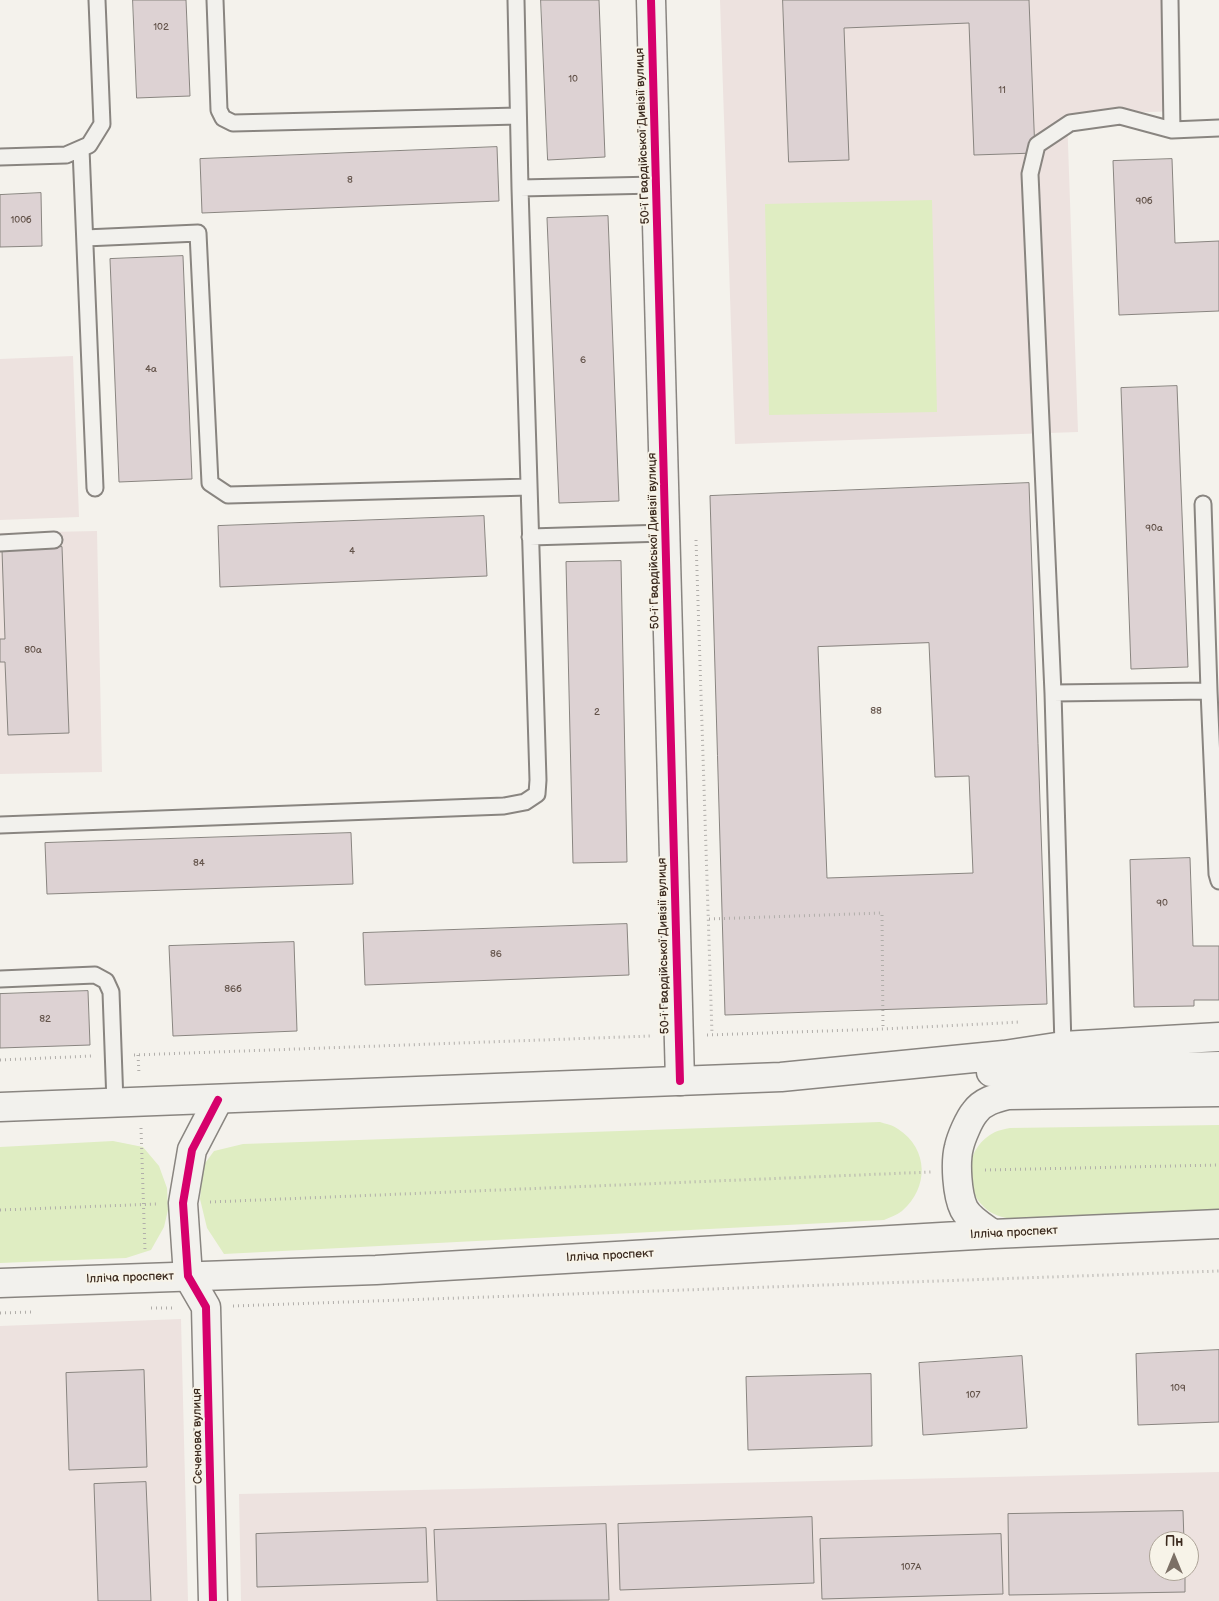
<!DOCTYPE html>
<html>
<head>
<meta charset="utf-8">
<style>
  body { margin:0 }
  #map { position:relative; width:1219px; height:1601px; overflow:hidden; background:#f4f2ec; font-family:"Balsamiq Sans",sans-serif }
  canvas { display:block }
  .north { position:absolute; left:1149px; top:1531px; width:50px; height:50px; box-sizing:border-box; background:#f7f3e8; border:1px solid #aca397; border-radius:50%; rotate:0deg; font-size:14px; font-weight:700; line-height:20px; text-align:center; color:#3b2a1e }
  .north::after { content:''; display:block; margin:auto; width:18px; height:22px; background:#7c7066; clip-path:polygon(50% 0,100% 100%,50% 72%,0 100%) }
</style>
</head>
<body>
<div id="map">
<canvas width="1219" height="1601"></canvas>
<div class="north">Пн</div>
</div>
<script>
const c = document.querySelector('canvas').getContext('2d');
c.lineJoin = 'round';
function fillPath(path, color) {
  c.fillStyle = color;
  c.fill(path, 'evenodd');
}
function strokePath(path, color, width, dash) {
  c.strokeStyle = color;
  c.lineWidth = width;
  c.lineCap = dash ? 'butt' : 'round';
  c.setLineDash(dash || []);
  c.stroke(path);
}
function write(font, color, halo, rows, align = 'center') {
  c.font = font + ' "Balsamiq Sans",sans-serif';
  c.lineWidth = 4;
  c.setLineDash([]);
  c.textBaseline = 'middle';
  c.strokeStyle = halo;
  c.fillStyle = color;
  for (const [text, x, y, turn = 0] of rows) {
    c.save();
    c.translate(x, y);
    c.rotate((+turn || 0) * Math.PI / 180);
    c.textAlign = isNaN(turn) ? turn : align;
    if (halo) c.strokeText(text, 0, 0);
    c.fillText(text, 0, 0);
    c.restore();
  }
}
fillPath(new Path2D(`
  M720,0H1173L1177,111L1067,115L1078,432L735,444Z
  M73,356L79,517L0,520V359Z
  M97,531L102,772L0,774V533Z
  M181,1319L188,1601H0V1326Z
  M1219,1472V1601H241L239,1494ZM1159,1541H1189V1571H1159Z`), '#ede2df');
fillPath(new Path2D(`
  M932,200L937,412L769,415L765,204Z
  M880,1122C886,1124 893,1125 898,1129C929,1149 929,1188 902,1211C897,1215 890,1217 884,1220L224,1254L207,1228L200,1199L203,1166L214,1151L243,1144Z
  M1219,1125V1211L1012,1219C1001,1217 992,1215 984,1207C961,1186 966,1146 995,1132C999,1130 1005,1129 1010,1128Z
  M113,1141L143,1147L159,1166L167,1188L168,1210L164,1227L151,1250L126,1258L0,1263V1147Z`), '#dfedc2');
const building = new Path2D(`
  M133,0H186L190,96L137,98Z
  M541,0H599L605,157L548,160Z
  M783,0H1029L1035,153L974,155L969,23L844,28L849,160L789,162Z
  M497,147L499,201L202,213L200,159Z
  M1172,159L1175,243L1219,241V311L1119,315L1113,161Z
  M41,193L42,246L0,247V195Z
  M608,216L619,501L559,503L547,218Z
  M183,256L192,479L119,482L110,259Z
  M1177,386L1188,667L1131,669L1121,388Z
  M1029,483L1047,1004L725,1015L710,496Z
  M484,516L487,576L220,587L218,526Z
  M62,547L69,733L8,735L5,662H0V639H5L2,550Z
  M621,561L627,862L573,863L566,562Z
  M929,643L935,777L969,776L973,873L827,878L818,647Z
  M351,833L353,884L47,894L45,843Z
  M1190,858L1193,946H1219V1000H1194V1006L1134,1007L1130,860Z
  M627,924L629,975L365,985L363,933Z
  M294,942L297,1031L173,1036L169,946Z
  M88,991L90,1045L0,1048V994Z
  M1219,1350V1422L1138,1425L1136,1354Z
  M1022,1356L1027,1428L923,1435L919,1363Z
  M144,1370L147,1467L69,1470L66,1373Z
  M871,1374L872,1446L748,1450L746,1377Z
  M146,1482L151,1601H98L94,1484Z
  M1183,1511L1184,1541H1159V1571H1185V1592L1009,1595L1008,1514Z
  M812,1517L814,1583L620,1590L618,1524Z
  M606,1524L609,1600L437,1601L434,1530Z
  M426,1528L428,1582L257,1587L256,1534Z
  M1001,1534L1003,1594L822,1599L820,1539Z`);
fillPath(building, '#ddd2d3');
strokePath(building, '#898580', 1);
const service = new Path2D(`
  M215,0L219,110L223,118L233,123L518,116
  M1170,0L1172,130
  M81,149L95,488
  M0,157L66,155L89,145L102,124L97,0
  M520,188L656,185
  M85,238L198,233L210,483L228,495L529,487
  M1203,504L1209,691L1217,874L1219,881
  M530,537L665,533
  M0,543L54,540
  M1053,693L1209,691
  M0,825L504,806L525,802L537,794L538,780L520,188L516,0
  M0,979L95,975L106,981L111,992L115,1103
  M1063,1046L1053,693L1030,174L1037,145L1070,123L1120,116L1172,130L1219,128`);
const minor = new Path2D(`
  M651,0L680,1081`);
const tertiary = new Path2D(`
  M213,1601L206,1307L188,1276L183,1203L192,1150L218,1100`);
const secondary = new Path2D(`
  M991,1072L1219,1066
  M0,1107L781,1077L1004,1055L1063,1046L1219,1037
  M993,1234C983,1227 970,1220 964,1209C957,1195 955,1162 959,1147C961,1138 969,1119 975,1112C983,1101 996,1098 1008,1095L1219,1092
  M0,1283L376,1270L993,1234L1219,1224`);
strokePath(service, '#898580', 19);
strokePath(minor, '#898580', 31);
strokePath(tertiary, '#898580', 31);
strokePath(secondary, '#898580', 31);
strokePath(new Path2D(`
  M696,540L712,1034
  M709,919L882,913L883,1029
  M707,1035L883,1029L1020,1022
  M134,1055L650,1036
  M138,1055L139,1074
  M0,1060L92,1056
  M141,1128L145,1251
  M985,1170L1219,1165
  M210,1202L931,1172
  M0,1210L157,1204
  M233,1306L1219,1271
  M151,1308H174
  M0,1313L32,1312`), '#b1aeaa', 3, [1, 4]);
strokePath(service, '#f2f1ed', 15);
strokePath(minor, '#f2f1ed', 28);
strokePath(tertiary, '#f2f1ed', 28);
strokePath(secondary, '#f2f1ed', 28);
strokePath(new Path2D(`
  M651,0L680,1081
  M213,1601L206,1307L188,1276L183,1203L192,1150L218,1100`), '#d6006c', 8);
write('10px', '#64544b', null, [
  ["102",161,27],
  ["10",573,79],
  ["11",1002,90],
  ["8",350,180],
  ["90б",1144,201],
  ["100б",21,220],
  ["6",583,360],
  ["4а",151,369],
  ["90а",1154,528],
  ["4",352,551],
  ["80а",33,650],
  ["88",876,711],
  ["2",597,712],
  ["84",199,863],
  ["90",1162,903],
  ["86",496,954],
  ["86б",233,989],
  ["82",45,1019],
  ["109",1178,1388],
  ["107",973,1395],
  ["107А",911,1567]
]);
write('12px', '#3b2a1e', '#f7f3e8', [
  ["50-ї Гвардійської Дивізії вулиця",643,136,-92],
  ["50-ї Гвардійської Дивізії вулиця",654,541,-91],
  ["50-ї Гвардійської Дивізії вулиця",664,946,-91],
  ["Ілліча проспект",1014,1233,-3],
  ["Ілліча проспект",610,1256,-3],
  ["Ілліча проспект",130,1278,-2],
  ["Сєченова вулиця",198,1436,-91]
]);
</script>
</body>
</html>
